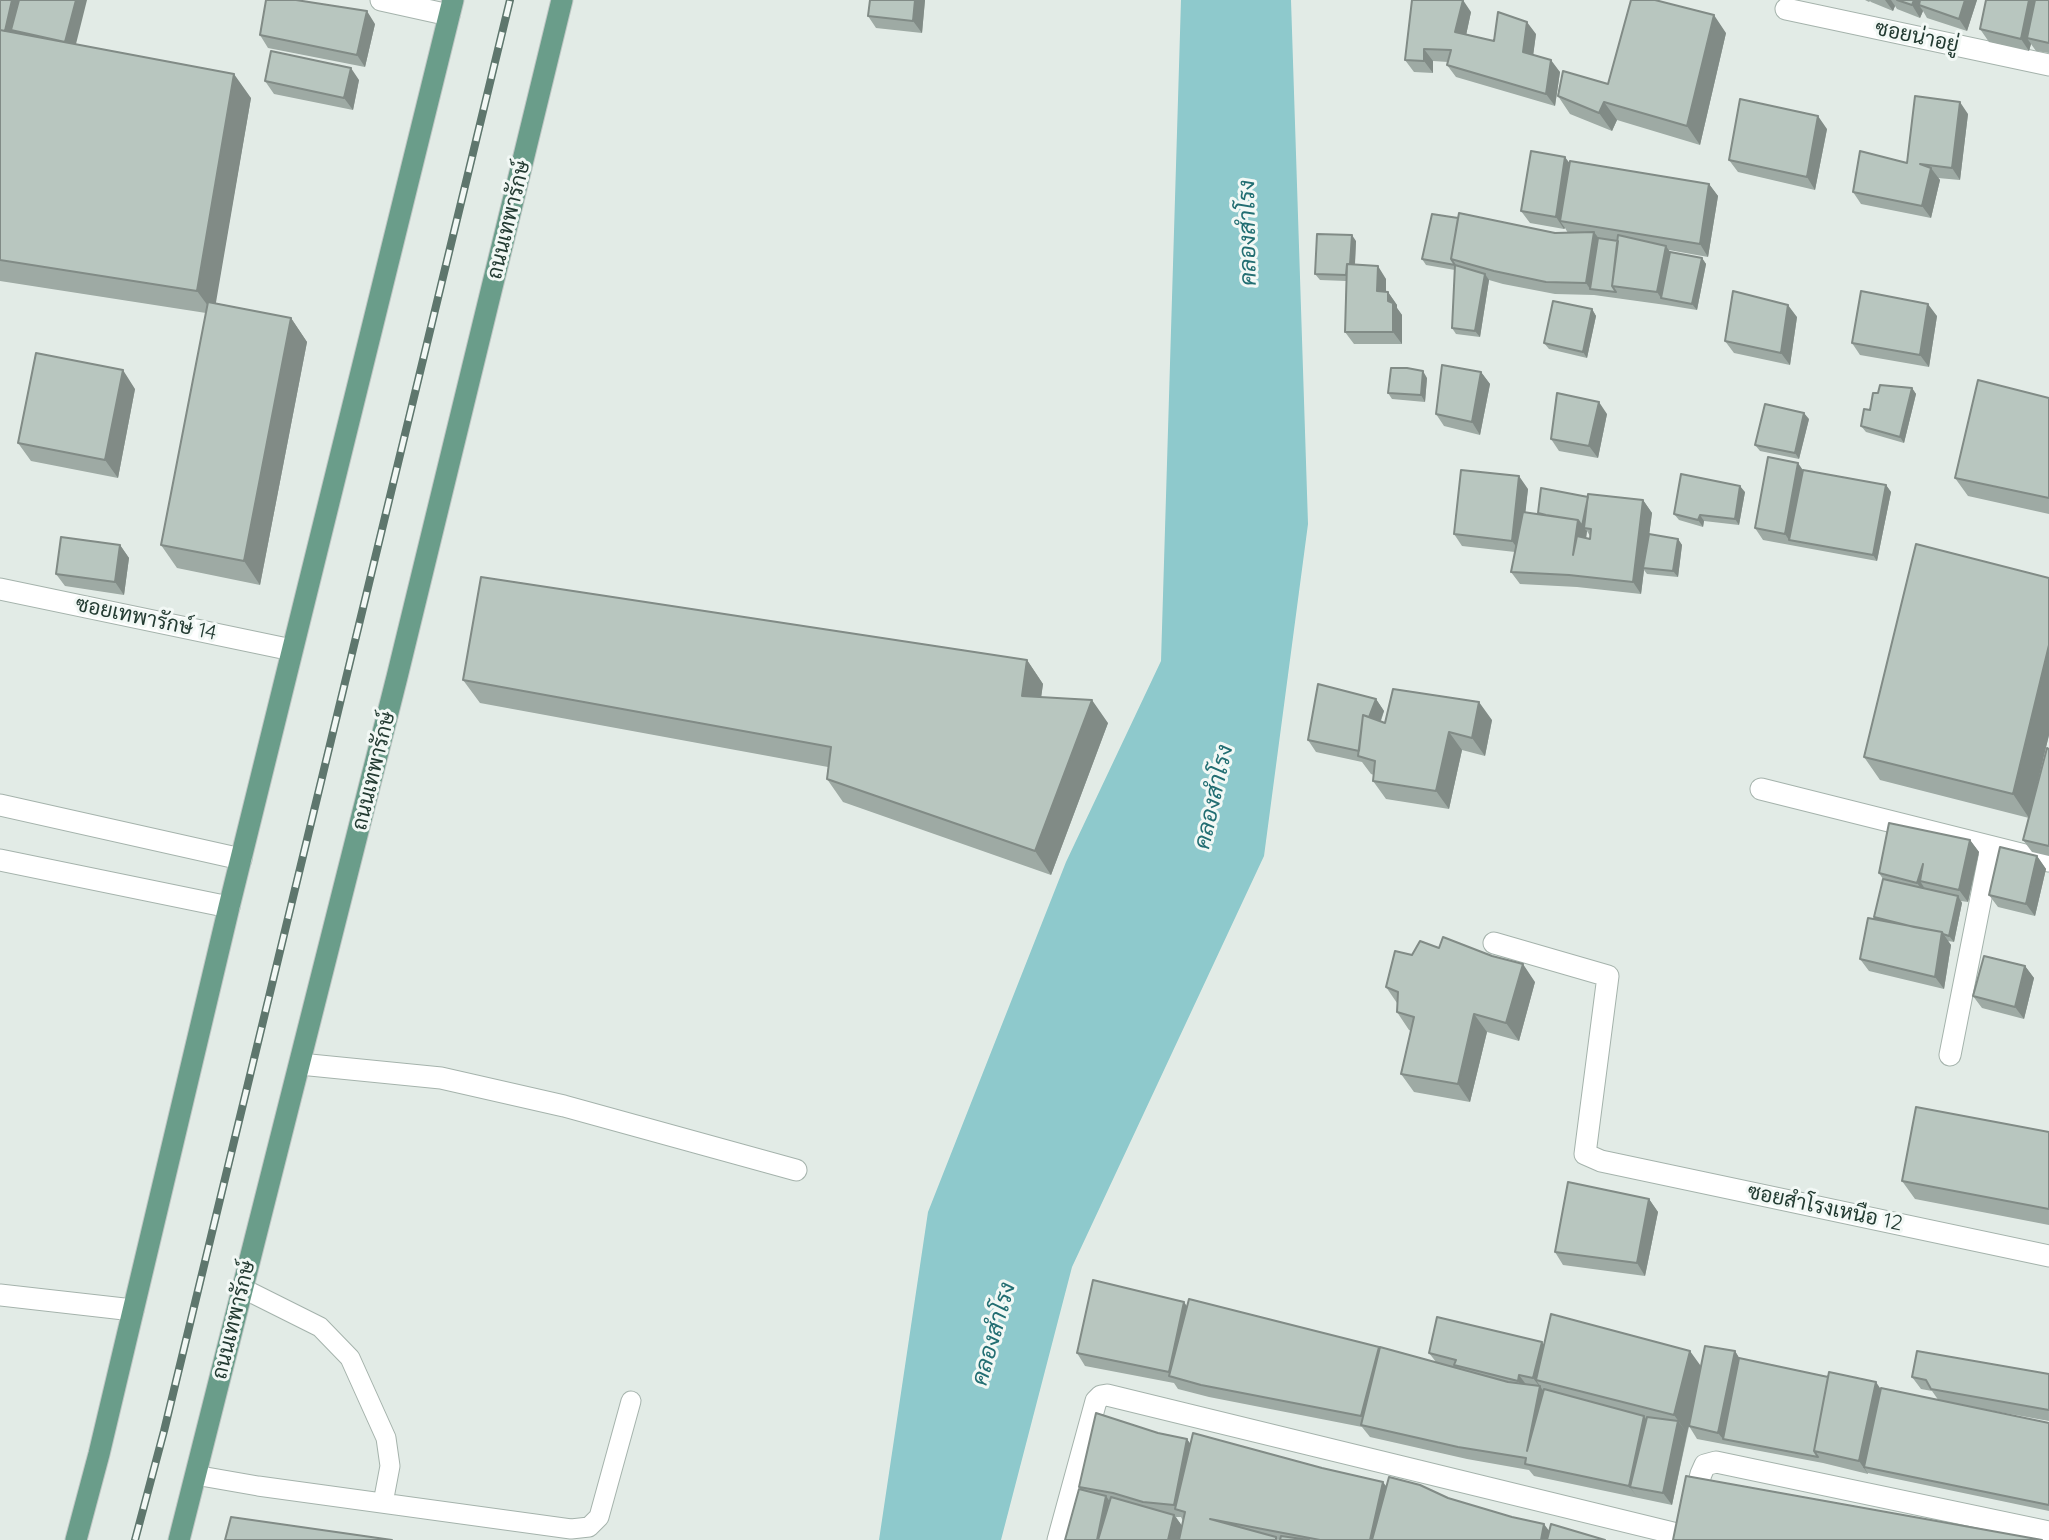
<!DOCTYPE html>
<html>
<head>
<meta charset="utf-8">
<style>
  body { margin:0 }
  canvas { display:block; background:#e2ebe6 }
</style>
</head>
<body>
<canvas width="2049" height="1540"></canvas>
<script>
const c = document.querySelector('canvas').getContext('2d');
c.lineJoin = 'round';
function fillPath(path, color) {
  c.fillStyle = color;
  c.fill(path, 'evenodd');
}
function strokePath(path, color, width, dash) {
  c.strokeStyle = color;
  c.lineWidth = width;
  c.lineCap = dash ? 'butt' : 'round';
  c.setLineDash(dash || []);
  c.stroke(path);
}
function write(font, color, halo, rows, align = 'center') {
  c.font = font + ' Quicksand,Sarabun,sans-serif';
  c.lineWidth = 6;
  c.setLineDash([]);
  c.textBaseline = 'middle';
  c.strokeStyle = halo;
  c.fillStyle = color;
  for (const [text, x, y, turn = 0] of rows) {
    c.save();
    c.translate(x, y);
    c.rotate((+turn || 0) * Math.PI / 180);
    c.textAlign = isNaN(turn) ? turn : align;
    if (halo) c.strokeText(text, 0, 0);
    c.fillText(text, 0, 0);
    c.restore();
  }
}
fillPath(new Path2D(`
  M1181,0H1291L1308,524L1264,856L1072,1267L1001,1540H879L928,1212L1066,862L1161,661Z`), '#8ec9cc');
const service = new Path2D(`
  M242,1288L320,1327L350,1358L386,1438L390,1466L383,1503
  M195,1475L258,1486L571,1529L589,1527L599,1517L631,1401`);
const minor = new Path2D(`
  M381,0L449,15
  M1786,9L2049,65
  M0,589L292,650
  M1761,789L2049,861
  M0,805L241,859
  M0,860L229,907
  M1494,943L1608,976L1585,1154L1601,1161L2049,1256
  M1950,1055L1991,847
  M300,1064L441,1078L564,1106L796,1170
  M0,1295L133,1310
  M1058,1540L1096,1401L1101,1396L1107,1395L1685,1536L1701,1474L1705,1465L1716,1462L2049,1532`);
const primary = new Path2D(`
  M76,1540L99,1454L229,907L453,0
  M179,1540L397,677L562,0`);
strokePath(service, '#a5b3ac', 21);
strokePath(minor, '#a5b3ac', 23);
strokePath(primary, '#c1c8c6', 23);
strokePath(service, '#fff', 19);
strokePath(minor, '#fff', 21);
strokePath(primary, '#6a9d8a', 21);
const rail = new Path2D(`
  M135,1540L164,1431L510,0`);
strokePath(rail, '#5e766d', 8);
strokePath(rail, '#f2f8f5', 5, [16]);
fillPath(new Path2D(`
  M0,0L76,44L251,98L215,303L291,318L307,342L260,585L177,568L161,545L206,313L0,281Z
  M870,0H925L922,33L876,28L868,16Z
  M1865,0H1977L1967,31L1927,18L1923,11L1920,18L1897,9L1895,6L1893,11L1871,2L1870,1L1869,2Z
  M2049,0V53L2036,51L2031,44L2029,51L1989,42L1980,29Z
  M1471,12L1466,35L1494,41L1536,34L1533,55L1560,72L1555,106L1456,77L1447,65L1448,62L1433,61V73L1414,72L1405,60Z
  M375,24L365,67L268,48L260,35Z
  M1726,33L1700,145L1617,120L1612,131L1570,114L1558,96L1608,84Z
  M359,80L353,110L274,94L265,81Z
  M1968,114L1960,180L1938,178L1940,180L1931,218L1861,204L1853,192L1907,163Z
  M1827,129L1815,190L1738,172L1729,160Z
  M1569,162L1709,184L1718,196L1708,257L1669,250L1670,252L1702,258L1706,264L1697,310L1666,305L1594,295L1555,294L1503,284L1489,280L1480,337L1456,334L1452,328L1455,270L1426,265L1422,259L1555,233H1568L1565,228L1564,229L1530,223L1521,211Z
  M1356,241L1355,265L1386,279V292H1388L1397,305V308L1402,315V344H1354L1345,332L1346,281L1320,280L1315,274Z
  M1592,309L1596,316L1587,358L1549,349L1544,343Z
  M1937,316L1929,367L1860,355L1852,343Z
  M1797,317L1790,365L1734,353L1725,341Z
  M1481,372L1490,384L1480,435L1444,426L1436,414Z
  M1427,378L1425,402L1392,399L1388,393Z
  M1912,388L1916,394L1904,443L1866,432L1861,426L1878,393Z
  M135,389L118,478L31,461L18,443Z
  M2049,398V514L1968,496L1955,478Z
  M1607,414L1598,458L1559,451L1551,439Z
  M1809,419L1799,459L1760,451L1755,445Z
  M1803,470L1886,485L1891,492L1877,561L1763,540L1755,528Z
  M1528,489L1525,512L1539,514L1538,513L1588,497L1643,500L1652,513L1649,534L1678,539L1682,545L1678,577L1647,574L1644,570L1641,594L1577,587L1520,584L1511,572L1515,552L1462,546L1454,534ZM1587,531L1590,536V539L1586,538Z
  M1745,492L1739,525L1704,521L1703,527L1679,520L1674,514Z
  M120,545L129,558L124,595L65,586L56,574Z
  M2049,578V735L2033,800L2049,749V856L2032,852L2023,840L2029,818L1880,780L1864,757Z
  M1027,660L1043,684L1041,697L1108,723L1051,875L843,802L827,779L828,767L480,703L463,680Z
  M1376,699L1384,711L1381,721L1385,723L1492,720L1485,756L1462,750L1449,809L1386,799L1373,781L1374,775L1371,774L1362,762L1316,752L1308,740Z
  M1970,840L1979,852L1968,902L1961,901L1962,903L1954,942L1948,941L1951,945L1944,989L1869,971L1860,959L1876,919L1874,917L1883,879L1879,873Z
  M2037,856L2046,869L2035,916L1998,907L1989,895Z
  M2025,966L2034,978L2024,1019L1982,1008L1973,996Z
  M1535,982L1519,1041L1487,1032L1470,1102L1414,1092L1401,1074L1411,1031L1409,1030L1397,1012V1003L1386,987Z
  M2049,1132V1225L1915,1199L1902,1181Z
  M1649,1199L1658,1212L1645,1276L1563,1265L1555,1252Z
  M1187,1306L1436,1362L1429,1353L1544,1345L1701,1367L1735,1351L1739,1358L1939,1401L1932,1391L1921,1389L1912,1377L2049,1374V1421L1955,1404L2049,1423V1511L1868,1473V1474L1823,1463L1697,1439L1689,1426L1690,1422L1672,1505L1534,1476L1529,1470L1467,1459L1370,1437L1362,1427L1209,1397L1178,1389L1174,1383L1085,1366L1077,1353Z
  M1158,1433L1187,1439L1190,1444L1386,1486L1448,1498L1549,1531L1605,1540H1065L1081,1489L1079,1487ZM1176,1517H1181L1183,1521L1182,1526Z`), '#9eaaa4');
fillPath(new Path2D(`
  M12,0H23L11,30L15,35L4,33Z
  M76,0H87L73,56L65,43Z
  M915,0H925L922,33L913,21Z
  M1463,0L1471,12L1464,45L1455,32Z
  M1885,0H1891L1895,6L1893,11Z
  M1914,0H1927L1919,5L1923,11L1920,18L1912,5Z
  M1965,0H1977L1967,31L1959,19Z
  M2029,0H2040L2027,38L2031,44L2029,51L2021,39Z
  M367,11L375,24L365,67L357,55Z
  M1714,15L1726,33L1700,145L1687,126Z
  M1527,22L1536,34L1532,64L1523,52Z
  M1424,49L1433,61V73L1424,61Z
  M1551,60L1560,72L1555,106L1546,94Z
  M351,68L359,80L353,110L344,98Z
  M234,74L251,98L214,314L197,291Z
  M1604,102L1617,120L1612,131L1599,113Z
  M1960,102L1968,114L1960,180L1952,168Z
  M1818,116L1827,129L1815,190L1807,177Z
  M1565,157L1574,169L1560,221L1565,228L1564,229L1556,217Z
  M1931,168L1940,180L1931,218L1922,206Z
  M1709,184L1718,196L1708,257L1700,244Z
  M1594,232L1603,244L1590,289L1586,283Z
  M1352,235L1356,241L1354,281L1350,275Z
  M1666,246L1674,258L1661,298L1657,292Z
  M1702,258L1706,264L1697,310L1692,304Z
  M1378,266L1386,279V303L1377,291Z
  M1485,274L1489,280L1480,337L1475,331Z
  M1388,292L1397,305V308L1402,315V344L1393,332L1388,301Z
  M1928,304L1937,316L1929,367L1920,355Z
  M1788,305L1797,317L1790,365L1781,353Z
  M1592,309L1596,316L1587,358L1583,352Z
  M291,318L307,342L260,585L244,561Z
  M123,370L135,389L118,478L105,460Z
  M1423,371L1427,378L1425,402L1421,395Z
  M1481,372L1490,384L1480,435L1472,422Z
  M1912,388L1916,394L1904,443L1900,437Z
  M1599,402L1607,414L1598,458L1589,446Z
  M1804,413L1809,419L1799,459L1795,453Z
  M1798,463L1807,476L1789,540L1793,546L1785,534Z
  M1519,476L1528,489L1521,553L1512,541Z
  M1886,485L1891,492L1877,561L1873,555Z
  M1740,486L1745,492L1739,525L1735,519Z
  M1589,498L1584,528L1587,531L1582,568L1573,555L1578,520Z
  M1643,500L1652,513L1645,568H1643L1644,570L1641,594L1633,582Z
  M1700,515L1704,521L1703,527L1698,520Z
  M1678,539L1682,545L1678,577L1673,571Z
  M120,545L129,558L124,595L115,582Z
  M2049,645V735L2029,818L2013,794Z
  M1027,660L1043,684L1038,720L1022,696Z
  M1376,699L1384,711L1376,733L1367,720Z
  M1092,700L1108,723L1051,875L1035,851Z
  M1479,702L1492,720L1485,756L1472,738Z
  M1449,732L1462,750L1449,809L1436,791Z
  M1970,840L1979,852L1968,902L1959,890Z
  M2037,856L2046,869L2035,916L2026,904Z
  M1923,864L1920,881L1927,892L1926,895L1917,883Z
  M1958,896L1962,903L1954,942L1949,936Z
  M1942,932L1951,945L1944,989L1935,977Z
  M1523,964L1535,982L1519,1041L1506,1023Z
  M2025,966L2034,978L2024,1019L2015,1007Z
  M1474,1014L1487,1032L1470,1102L1458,1084Z
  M1649,1199L1658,1212L1645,1276L1637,1263Z
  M1184,1302L1193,1315L1173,1377L1169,1372Z
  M1542,1342L1550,1354L1536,1380L1548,1398L1527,1451L1540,1387L1533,1378Z
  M1379,1347L1388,1360L1369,1426L1361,1416Z
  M1690,1351L1703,1369L1687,1433L1674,1415Z
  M1735,1351L1743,1364L1723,1439L1718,1433Z
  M1519,1375L1528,1387L1527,1393L1518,1381Z
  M1876,1382L1884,1394L1864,1467L1868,1474L1859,1461Z
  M1644,1416L1652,1429L1630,1487L1638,1498L1629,1486Z
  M1678,1421L1687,1433L1672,1505L1663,1493Z
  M1187,1439L1196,1452L1177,1510L1174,1505Z
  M1383,1482L1392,1494L1381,1540H1370Z
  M1106,1496L1115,1509L1097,1540Z
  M1174,1515L1183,1527L1180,1540H1168Z
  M1544,1524L1553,1536L1552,1540H1541Z`), '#818b86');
const building = new Path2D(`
  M0,0H12L5,31L0,30Z
  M19,0H76L65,42L11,30Z
  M266,0H296L367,11L357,55L260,35Z
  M870,0H915L913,21L868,16Z
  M1412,0H1463L1455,32L1494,41L1498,12L1527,22L1523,52L1551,60L1546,94L1447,65L1451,50L1424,49V61L1405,60Z
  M1631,0H1655L1714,15L1687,126L1604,102L1599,113L1558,96L1563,71L1608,84Z
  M1897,0H1914L1912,5Z
  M1920,0H1965L1959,19L1919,5Z
  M1986,0H2029L2021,39L1980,29Z
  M2035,0H2049V43L2027,38Z
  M0,30L234,74L197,291L0,260Z
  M271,51L351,68L344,98L265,81Z
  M1915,96L1960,102L1952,168L1920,164L1931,168L1922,206L1853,192L1860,151L1907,163Z
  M1740,99L1818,116L1807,177L1729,160Z
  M1531,151L1565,157L1556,217L1521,211Z
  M1570,161L1709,184L1700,244L1560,221Z
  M1459,213L1555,233L1594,232L1586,283L1546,282L1494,271L1451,259Z
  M1432,214L1458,218L1451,259L1455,265L1422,259Z
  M1317,234L1352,235L1350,264H1347L1346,275L1315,274Z
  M1618,235L1666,246L1657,292L1612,286Z
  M1598,238L1618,241L1612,286L1616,292L1590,289Z
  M1670,252L1702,258L1692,304L1661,298Z
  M1347,264L1378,266L1377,291L1388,292V301L1393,303V332H1345Z
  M1455,265L1485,274L1475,331L1452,328Z
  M1733,291L1788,305L1781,353L1725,341Z
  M1861,291L1928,304L1920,355L1852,343Z
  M1553,301L1592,309L1583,352L1544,343Z
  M208,302L291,318L244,561L161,545Z
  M36,353L123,370L105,460L18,443Z
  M1442,365L1481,372L1472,422L1436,414Z
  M1391,368H1407L1423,371L1421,395L1388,393Z
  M1978,380L2049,398V498L1955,478Z
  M1880,385L1912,388L1900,437L1861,426L1864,409L1870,410L1873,393H1878Z
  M1557,393L1599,402L1589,446L1551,439Z
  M1765,404L1804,413L1795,453L1755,445Z
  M1768,457L1798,463L1785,534L1755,528Z
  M1461,470L1519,476L1512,541L1454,534Z
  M1803,470L1886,485L1873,555L1789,540Z
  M1681,474L1740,486L1735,519L1700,515L1698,520L1674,514Z
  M1541,488L1588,497L1582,526L1578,520L1546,515L1538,513Z
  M1588,494L1643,500L1633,582L1569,575L1511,572L1523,512L1578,520L1573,555L1577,536L1590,539L1591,529L1584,528Z
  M1649,534L1678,539L1673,571L1643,568Z
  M61,537L120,545L115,582L56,574Z
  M1916,544L2049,578V645L2013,794L1864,757Z
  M481,577L1027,660L1022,696L1092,700L1035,851L827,779L831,747L463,680Z
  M1318,684L1376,699L1369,717L1363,715L1359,751L1308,740Z
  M1393,689L1479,702L1472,738L1449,732L1436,791L1373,781L1375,761L1358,756L1363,715L1385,723Z
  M2047,748L2049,749V846L2023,840Z
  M1889,823L1970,840L1959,890L1920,881L1923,864L1917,883L1879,873Z
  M2000,847L2037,856L2026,904L1989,895Z
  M1883,879L1958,896L1949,936L1943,934L1942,932L1914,927L1874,917Z
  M1868,918L1942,932L1935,977L1860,959Z
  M1443,937L1492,956L1523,964L1506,1023L1474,1014L1458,1084L1401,1074L1414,1017L1397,1012L1398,992L1386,987L1395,951L1412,955L1420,941L1439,948Z
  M1984,956L2025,966L2015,1007L1973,996Z
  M1916,1107L2049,1132V1209L1902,1181Z
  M1568,1182L1649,1199L1637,1263L1555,1252Z
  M1093,1280L1184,1302L1169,1372L1077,1353Z
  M1189,1299L1379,1347L1361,1416L1201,1385L1169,1376Z
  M1551,1314L1690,1351L1674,1415L1536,1380Z
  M1437,1317L1542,1342L1533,1378L1519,1375L1518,1381L1454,1365L1456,1360L1429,1353Z
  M1705,1346L1735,1351L1718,1433L1689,1426Z
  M1380,1347L1508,1382L1540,1386L1527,1451L1544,1389L1644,1416L1629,1486L1525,1464L1526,1458L1458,1447L1361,1425Z
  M1917,1351L2049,1374V1410L1931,1389L1926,1380L1912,1377Z
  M1739,1358L1828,1377L1814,1451L1818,1457L1723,1439Z
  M1829,1372L1876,1382L1859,1461L1814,1451Z
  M1881,1388L2049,1423V1505L1864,1467Z
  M1096,1413L1158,1433L1187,1439L1174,1505L1143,1502L1113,1493L1079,1487Z
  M1647,1417L1678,1421L1663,1493L1630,1487Z
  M1193,1433L1322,1468L1383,1482L1370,1540H1320L1210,1519L1276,1537V1540H1179L1185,1512L1175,1509Z
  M1686,1476L2042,1540H1673Z
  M1389,1477L1420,1485L1448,1498L1512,1517L1544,1524L1541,1540H1372Z
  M1079,1489L1106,1496L1097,1540H1065Z
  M1111,1497L1174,1515L1168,1540H1098Z
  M231,1517L392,1540H225Z
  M1551,1524L1605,1540H1547Z
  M1281,1536L1309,1540H1280Z`);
fillPath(building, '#b8c6bf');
strokePath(building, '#818b86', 2);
write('21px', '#233b32', '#f2f8f5', [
  ["ซอยน่าอยู่",1917,37,12],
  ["ถนนเทพารักษ์",509,220,-76],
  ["ซอยเทพารักษ์ 14",146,619,12],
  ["ถนนเทพารักษ์",374,771,-76],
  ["ซอยสำโรงเหนือ 12",1825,1208,12],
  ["ถนนเทพารักษ์",234,1320,-76]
]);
write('italic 23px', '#226e72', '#f2f8f5', [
  ["คลองสำโรง",1248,233,-91],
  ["คลองสำโรง",1214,797,-77],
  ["คลองสำโรง",994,1334,-74]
]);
</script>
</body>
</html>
